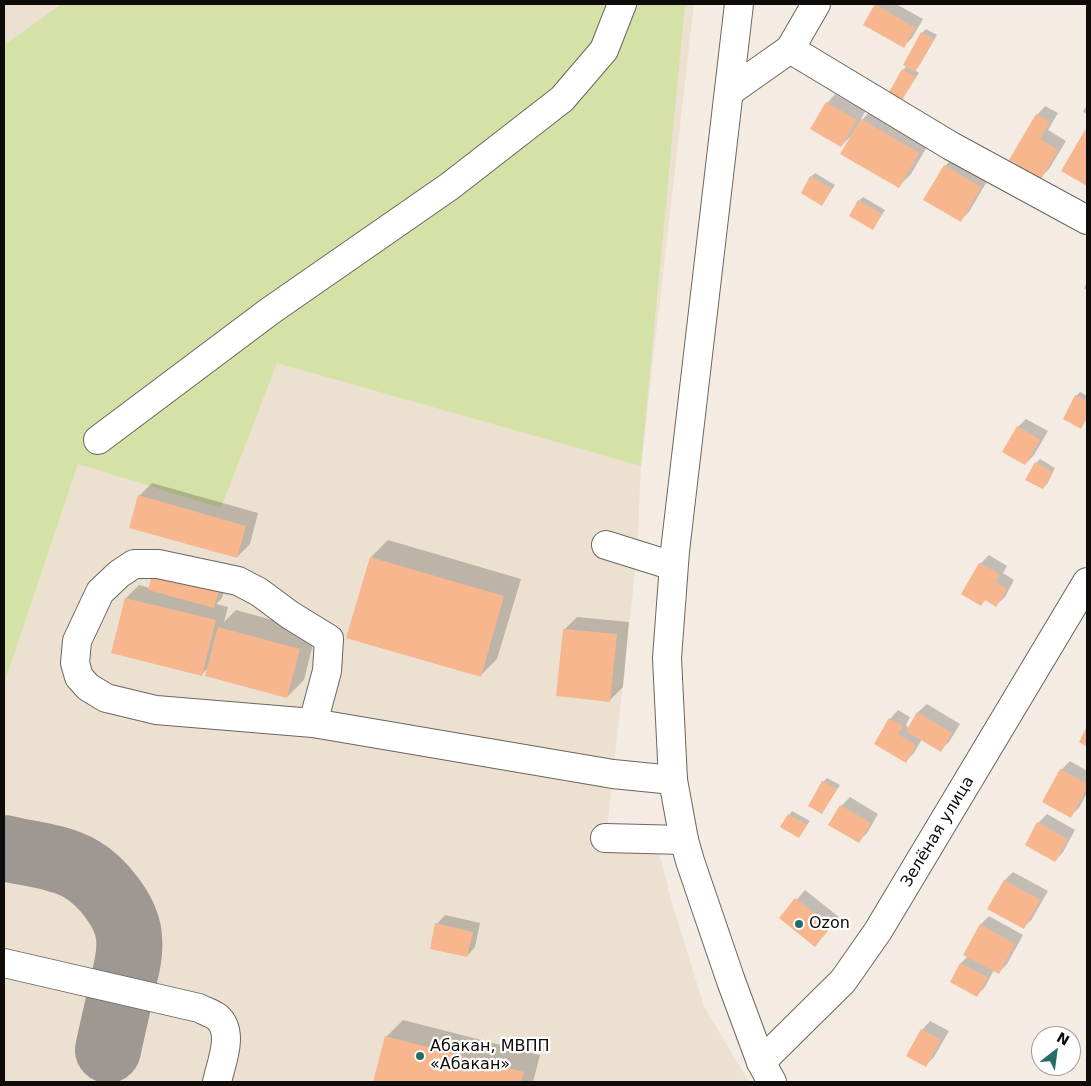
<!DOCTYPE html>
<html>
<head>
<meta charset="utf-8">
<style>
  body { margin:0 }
  #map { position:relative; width:1091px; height:1086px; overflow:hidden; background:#f4ece3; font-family:"DejaVu Sans",sans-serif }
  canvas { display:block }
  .frame { position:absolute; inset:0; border:5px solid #0e0b08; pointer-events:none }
  .north { position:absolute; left:1031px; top:1026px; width:50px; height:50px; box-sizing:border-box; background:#fff; border:1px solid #9f9d9c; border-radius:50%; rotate:30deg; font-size:14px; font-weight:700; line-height:20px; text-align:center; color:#0e0b08 }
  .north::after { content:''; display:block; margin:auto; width:18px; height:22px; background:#256e67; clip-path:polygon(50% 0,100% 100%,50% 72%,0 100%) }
</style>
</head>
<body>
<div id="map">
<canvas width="1091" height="1086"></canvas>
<div class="frame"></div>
<div class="north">N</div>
</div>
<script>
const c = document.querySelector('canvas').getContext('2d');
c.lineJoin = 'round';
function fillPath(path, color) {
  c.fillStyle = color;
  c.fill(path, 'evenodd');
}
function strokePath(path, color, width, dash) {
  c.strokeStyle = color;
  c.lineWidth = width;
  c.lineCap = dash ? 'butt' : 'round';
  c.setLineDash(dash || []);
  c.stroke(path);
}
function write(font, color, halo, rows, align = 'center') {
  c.font = font + ' "DejaVu Sans",sans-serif';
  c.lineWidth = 4.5;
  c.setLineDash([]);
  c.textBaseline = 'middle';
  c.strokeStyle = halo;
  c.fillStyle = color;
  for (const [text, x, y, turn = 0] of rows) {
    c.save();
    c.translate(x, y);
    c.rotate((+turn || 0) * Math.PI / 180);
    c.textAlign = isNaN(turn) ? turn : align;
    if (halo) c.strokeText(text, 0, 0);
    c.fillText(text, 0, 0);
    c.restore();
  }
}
fillPath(new Path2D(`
  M4,4H694L641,466L637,554L607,829L654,831L672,903L704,1006L749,1082H4Z`), '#ece1d1');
fillPath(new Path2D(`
  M62,4H685L641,466L277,363L221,508L78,464L4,684V45Z`), '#d5e2a7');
fillPath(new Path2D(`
  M877,4H896L923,19L912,38L904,46L876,5Z
  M926,29L937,35L919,66L915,70L919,73L901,100L903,70L907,66L922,33Z
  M835,94L865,111L860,122L874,107L931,140L911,174L898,187L852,135L841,146L827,103Z
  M1087,105V114L1083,112Z
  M1045,106L1058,113L1048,130L1066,141L1049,169L1041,177L1037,115Z
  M1087,129V185L1063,170Z
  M954,157L989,178L969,212L961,220L925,200L945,166Z
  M815,173L835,185L822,204L811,177Z
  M863,197L885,210L876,224L859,201Z
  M1087,282V291L1084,288Z
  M1080,392L1087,396V419L1081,427L1076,396Z
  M1026,419L1048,431L1034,455L1025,464L1018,427Z
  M1040,459L1055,468L1047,484L1043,488L1036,463Z
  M152,483L258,513L250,544L237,557L139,496Z
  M388,540L521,579L497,659L480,676L371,557Z
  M989,555L1007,566L1003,573L1014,580L1005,597L996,605L986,599L981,604L963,593L980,564Z
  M228,578L222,598L216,604L228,607L224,622L236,610L316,632L304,680L287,697L208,668L202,674L126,598L139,585L150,588Z
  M577,617L629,622L623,687L610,700L564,630Z
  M927,704L960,724L949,742L941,750L922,739L914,753L905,762L890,719L898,710L910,717L906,725L909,728L918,712Z
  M1070,761L1087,771V793L1079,808L1070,816L1061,770Z
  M827,778L840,785L822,813L823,782Z
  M850,797L878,814L867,833L858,842L841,806Z
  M792,811L810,821L798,837L789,815Z
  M1047,814L1075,830L1063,852L1055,861L1038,823Z
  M1013,872L1048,891L1032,919L1024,927L989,908L1005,880Z
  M805,890L839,917L823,937L781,918Z
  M445,915L480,923L475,947L467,956L437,924Z
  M989,916L1023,935L1007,964L998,973L994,970L985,987L977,995L951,981L961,963L968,956L964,954L981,924Z
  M403,1020L540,1055L533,1082H374L386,1037Z
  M930,1021L949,1031L934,1057L926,1065L922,1030Z`), '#0003');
strokePath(new Path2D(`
  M4,848C28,854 59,856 81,869C102,881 128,913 129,938C131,956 125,974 121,991C117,1011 112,1030 108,1050`), '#9f9892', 66);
fillPath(new Path2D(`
  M875,4L915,28L904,48L863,25Z
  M921,32L934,39L915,72L903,65Z
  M902,69L916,77L901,102L888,94Z
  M826,102L857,120L841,147L810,129Z
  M1036,114L1050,122L1040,139L1058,150L1041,179L1009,160Z
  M861,119L919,153L899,188L840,154Z
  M1085,130L1087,131V186L1061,171Z
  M944,165L981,187L961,222L923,200Z
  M810,176L832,189L822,206L801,193Z
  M858,200L882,214L873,230L849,216Z
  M1075,395L1087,401V417L1081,429L1063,419Z
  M1017,426L1040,440L1025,465L1002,452Z
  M1035,462L1052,472L1043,489L1025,480Z
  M138,495L246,526L237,558L129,528Z
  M370,557L504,596L481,677L346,638Z
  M979,563L1000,574L995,582L1007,589L996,607L985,600L981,606L961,594Z
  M154,568L220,586L214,608L148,590Z
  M125,598L216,620L202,676L111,653Z
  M218,627L300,649L287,698L205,676Z
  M563,629L617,634L610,702L556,696Z
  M917,712L952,733L941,752L906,731Z
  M889,718L903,726L898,734L916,745L906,763L874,744Z
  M1087,726V747L1079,742Z
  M1060,769L1087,784V788L1071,818L1042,802Z
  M822,781L837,789L822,814L808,806Z
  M840,805L871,823L859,843L828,825Z
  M788,814L807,825L799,838L780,827Z
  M1037,822L1068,839L1055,862L1025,845Z
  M1004,880L1040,900L1024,929L987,909Z
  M795,898L831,926L815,947L779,918Z
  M435,923L473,932L467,957L430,949Z
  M980,924L1015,944L999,974L963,955Z
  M960,963L988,977L977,997L950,982Z
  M921,1029L941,1040L926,1067L906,1056Z
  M385,1036L524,1072L521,1082H373Z`), '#f7b68d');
const minor = new Path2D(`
  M790,49L951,146L1087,220
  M729,92L790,49L816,4
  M98,440L270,311L450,186L562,99L604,50L622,4
  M606,545L673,566
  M313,723L327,671L329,639L290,615L259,592L238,581L158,564H134L119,574L100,592L77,641L75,663L79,677L88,687L106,698L156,710L313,723L613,774L673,780
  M605,838L684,840
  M4,963L199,1008C204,1011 212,1013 217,1017C235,1032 221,1063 217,1082
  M761,1062L843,981L878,931L1087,582`);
const major = new Path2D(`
  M739,4L675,551L667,658L673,780L684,840L690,861L731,981L761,1062L772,1082`);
strokePath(minor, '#6b655d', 30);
strokePath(major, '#6b655d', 30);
strokePath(minor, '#fff', 28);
strokePath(major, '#fff', 28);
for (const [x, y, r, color] of [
  [799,924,5,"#256e67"],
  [420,1056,5,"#256e67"]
]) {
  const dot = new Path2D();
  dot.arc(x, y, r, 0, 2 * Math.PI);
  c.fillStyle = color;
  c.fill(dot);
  strokePath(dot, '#fff', 2);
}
write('16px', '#0e0b08', '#fff', [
  ["Зелёная улица",938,832,-59]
]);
write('16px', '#0e0b08', '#fff', [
  ["Ozon",809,924],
  ["Абакан, МВПП",430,1047],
  ["«Абакан»",430,1065]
], 'left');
</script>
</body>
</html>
